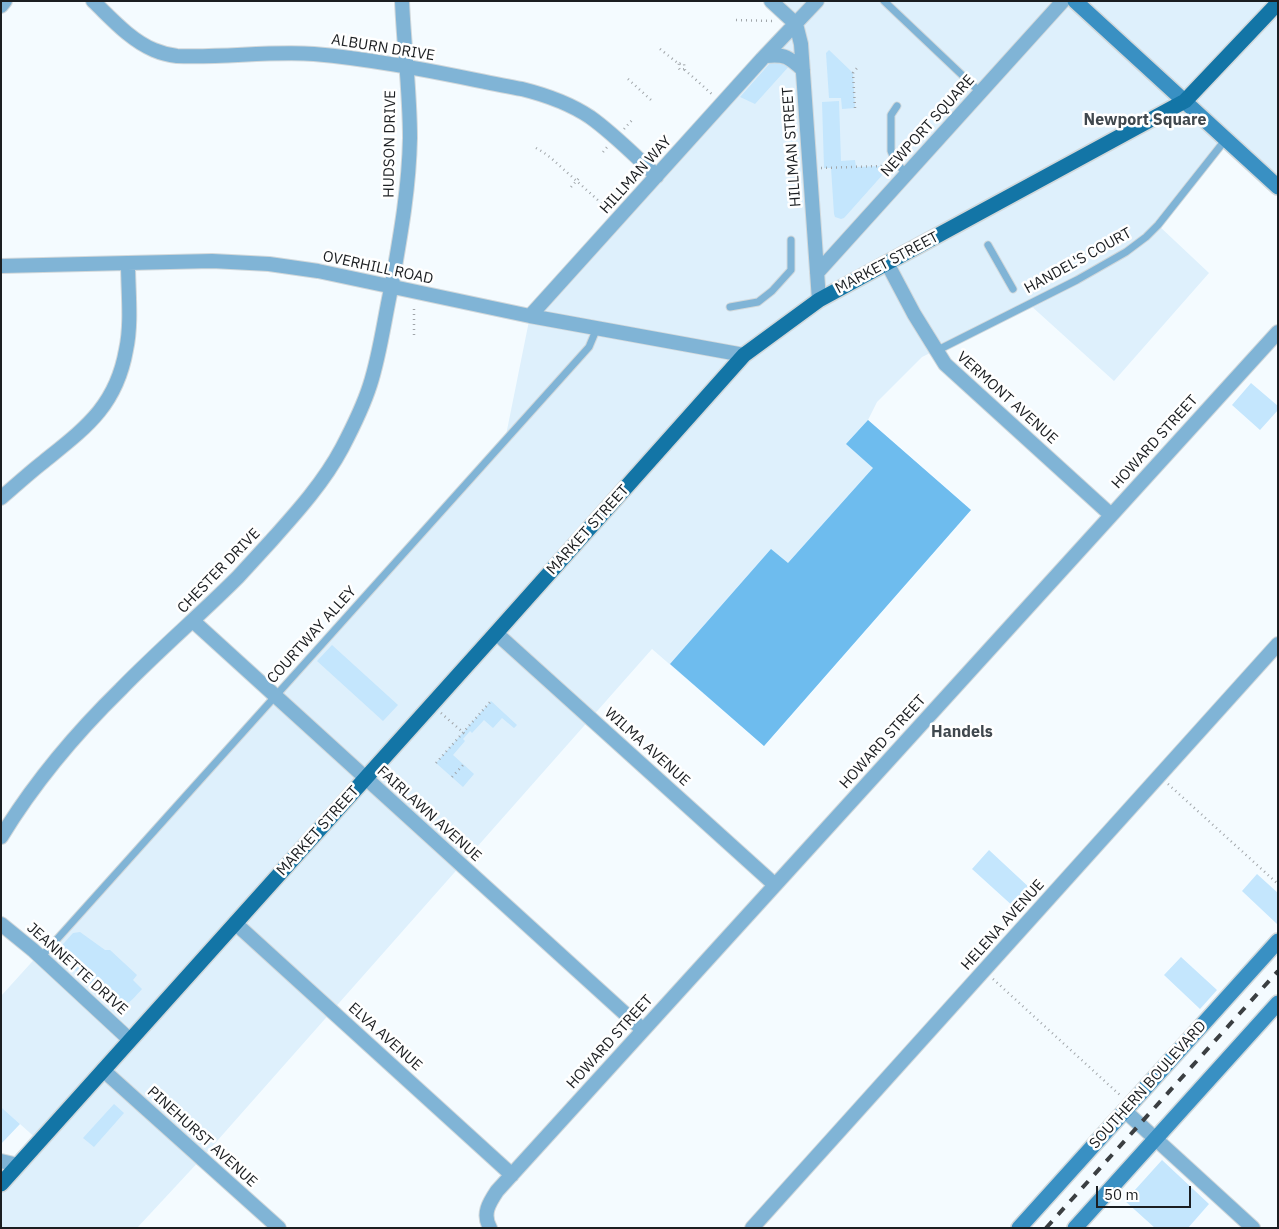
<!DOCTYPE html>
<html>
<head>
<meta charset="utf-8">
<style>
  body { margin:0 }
  #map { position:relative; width:1279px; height:1229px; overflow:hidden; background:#f4fbff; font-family:"IBM Plex Sans",sans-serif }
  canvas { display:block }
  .frame { position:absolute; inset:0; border:2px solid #1b1e21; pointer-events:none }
  .scale { position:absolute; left:1096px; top:1186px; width:95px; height:22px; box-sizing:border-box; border:2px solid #1b1e21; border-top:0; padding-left:6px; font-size:15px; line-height:18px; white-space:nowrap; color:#1b1e21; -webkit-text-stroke:4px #fff; paint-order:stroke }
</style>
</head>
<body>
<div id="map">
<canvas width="1279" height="1229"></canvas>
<div class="frame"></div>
<div class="scale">50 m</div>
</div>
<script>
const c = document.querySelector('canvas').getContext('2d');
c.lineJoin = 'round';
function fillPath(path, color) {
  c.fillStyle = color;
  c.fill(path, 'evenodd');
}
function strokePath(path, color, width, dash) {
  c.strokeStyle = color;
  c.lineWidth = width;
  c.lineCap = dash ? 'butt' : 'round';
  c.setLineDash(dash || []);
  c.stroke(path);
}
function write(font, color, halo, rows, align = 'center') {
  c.font = font + ' "IBM Plex Sans",sans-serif';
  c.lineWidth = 5;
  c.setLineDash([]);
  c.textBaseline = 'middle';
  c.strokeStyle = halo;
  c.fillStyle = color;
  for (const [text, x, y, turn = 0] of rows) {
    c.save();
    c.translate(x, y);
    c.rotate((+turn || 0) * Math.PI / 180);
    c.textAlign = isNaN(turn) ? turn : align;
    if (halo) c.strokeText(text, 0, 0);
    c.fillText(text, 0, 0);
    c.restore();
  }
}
fillPath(new Path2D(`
  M771,1H1278V181L1227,139L1158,225L1209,273L1114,381L1029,304L922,357L877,402L868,420L971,510L764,746L652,649L202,1158L137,1228H1V1184L39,1141L1,1107V996L505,440L530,316L795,25Z`), '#def0fc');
fillPath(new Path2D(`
  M829,50L853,73L855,108L842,109L841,98H829L826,53Z
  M776,60L791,64L755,104L740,97L771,62Z
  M839,101L841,161L855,160L856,167L881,166L884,164L885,172L844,218L841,219L835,217L834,214L831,168H824L822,102Z
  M1251,383L1278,406V410L1260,430L1232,405Z
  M332,645L398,705L383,721L317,661Z
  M491,701L517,725L514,728L502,718L493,728L484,720L472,733L470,731L463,739L465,741L453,755L474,774L463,787L436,763Z
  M989,850L1032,890L1015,908L972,869Z
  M1257,874L1278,893L1277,924L1242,891Z
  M80,932L105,950H110L137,975L133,980L142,989C136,995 128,1007 118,1006C115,1006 113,1004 110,1003L56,952L73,933Z
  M1181,957L1217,990L1200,1009L1164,975Z
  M114,1104L124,1113L94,1147L83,1138Z
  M1,1107L20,1124L1,1144Z
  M1162,1160L1209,1204L1188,1228H1155L1125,1201Z`), '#c4e6fd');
fillPath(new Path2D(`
  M868,420L971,510L764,746L670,664L771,549L788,563L873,468L846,444Z`), '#6ebcee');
const lane = new Path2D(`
  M884,1L980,92
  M897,106L891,115V151L896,163L907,174
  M988,245L1013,289
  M730,307L758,302L772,291L791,270V240
  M936,351L1077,280L1126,252L1146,237L1158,225L1226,139
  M41,957L589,347L597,328`);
const street = new Path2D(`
  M93,1C111,18 130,40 154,50C161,53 169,55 177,56C223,58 269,51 314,54C384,60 453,76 522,89C546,95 569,103 590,117C614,134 635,156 657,176
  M771,1L796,24
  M1,6L5,1
  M796,24L801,44L819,300
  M766,56C785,54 789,57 803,70
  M887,263L914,314L945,364L1111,515
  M1,266L212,261L269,264L318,271L530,316L744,355
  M817,273L1063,1
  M530,316L762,59L817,1
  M1,498C15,486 28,474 42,463C84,429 116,407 126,350C132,323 128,291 128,263
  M193,621L643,1030
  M496,633L775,885
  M1,837C34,783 76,733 121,689C159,650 200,615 238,577C249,565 260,553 271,541C297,512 324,482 342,448C353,427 363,407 370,385C380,354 384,321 391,289C400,238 409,190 410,138C410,93 404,47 402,1
  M235,923L512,1175
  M1,924L33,950L130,1040
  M103,1070L279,1228
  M1125,1111L1253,1228
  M1,1161L18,1165
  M490,1228C482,1214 489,1203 497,1191L1278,332
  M752,1228L1278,644`);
const secondary = new Path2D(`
  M1075,1L1278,187
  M1019,1228L1278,941
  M1075,1228L1278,1003`);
const primary = new Path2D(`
  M1,1184L496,633L744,355L819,300L1185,101L1278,3`);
strokePath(lane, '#d1d8db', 9);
strokePath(street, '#d1d8db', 16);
strokePath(secondary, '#d1d8db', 18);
strokePath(primary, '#d1d8db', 18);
strokePath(new Path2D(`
  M736,20L774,21
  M660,49L679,64L681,63L684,64L685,70L714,96
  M679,64L678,67L680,70L685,69
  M628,79L651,100
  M855,108L853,73L857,68
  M624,129L633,119
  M536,148L543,152L551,158L610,211
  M603,152L608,146
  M821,168L881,166L887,162
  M571,187L580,177
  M414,309V337
  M441,713L466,735
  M436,763L491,701
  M452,777L464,764
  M1168,784L1278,884
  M993,979L1121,1096`), '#a1a6aa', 2.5, [1, 4]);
strokePath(lane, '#80b4d6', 7);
strokePath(street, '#80b4d6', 14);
strokePath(secondary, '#3990c3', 15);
strokePath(primary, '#1375a6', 15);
strokePath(new Path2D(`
  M1046,1228L1278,971`), '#3b3f42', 4, [9, 9]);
write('15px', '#1b1e21', '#fff', [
  ["ALBURN DRIVE",383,48,9],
  ["NEWPORT SQUARE",928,126,-48],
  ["HUDSON DRIVE",390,144,-89],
  ["HILLMAN STREET",792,147,-94],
  ["HILLMAN WAY",636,175,-48],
  ["HANDEL'S COURT",1078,261,-29],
  ["MARKET STREET",887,263,-28],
  ["OVERHILL ROAD",378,268,12],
  ["VERMONT AVENUE",1007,398,42],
  ["HOWARD STREET",1155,442,-48],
  ["MARKET STREET",588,530,-48],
  ["CHESTER DRIVE",219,571,-46],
  ["COURTWAY ALLEY",312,635,-48],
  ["HOWARD STREET",883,742,-48],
  ["WILMA AVENUE",647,747,42],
  ["FAIRLAWN AVENUE",429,814,42],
  ["MARKET STREET",318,831,-48],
  ["HELENA AVENUE",1003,925,-48],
  ["JEANNETTE DRIVE",77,969,42],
  ["ELVA AVENUE",385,1037,42],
  ["HOWARD STREET",610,1042,-48],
  ["SOUTHERN BOULEVARD",1148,1085,-48],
  ["PINEHURST AVENUE",202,1137,42]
]);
write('bold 16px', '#40484e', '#fff', [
  ["Newport Square",1145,120],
  ["Handels",962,732]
]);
</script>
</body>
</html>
